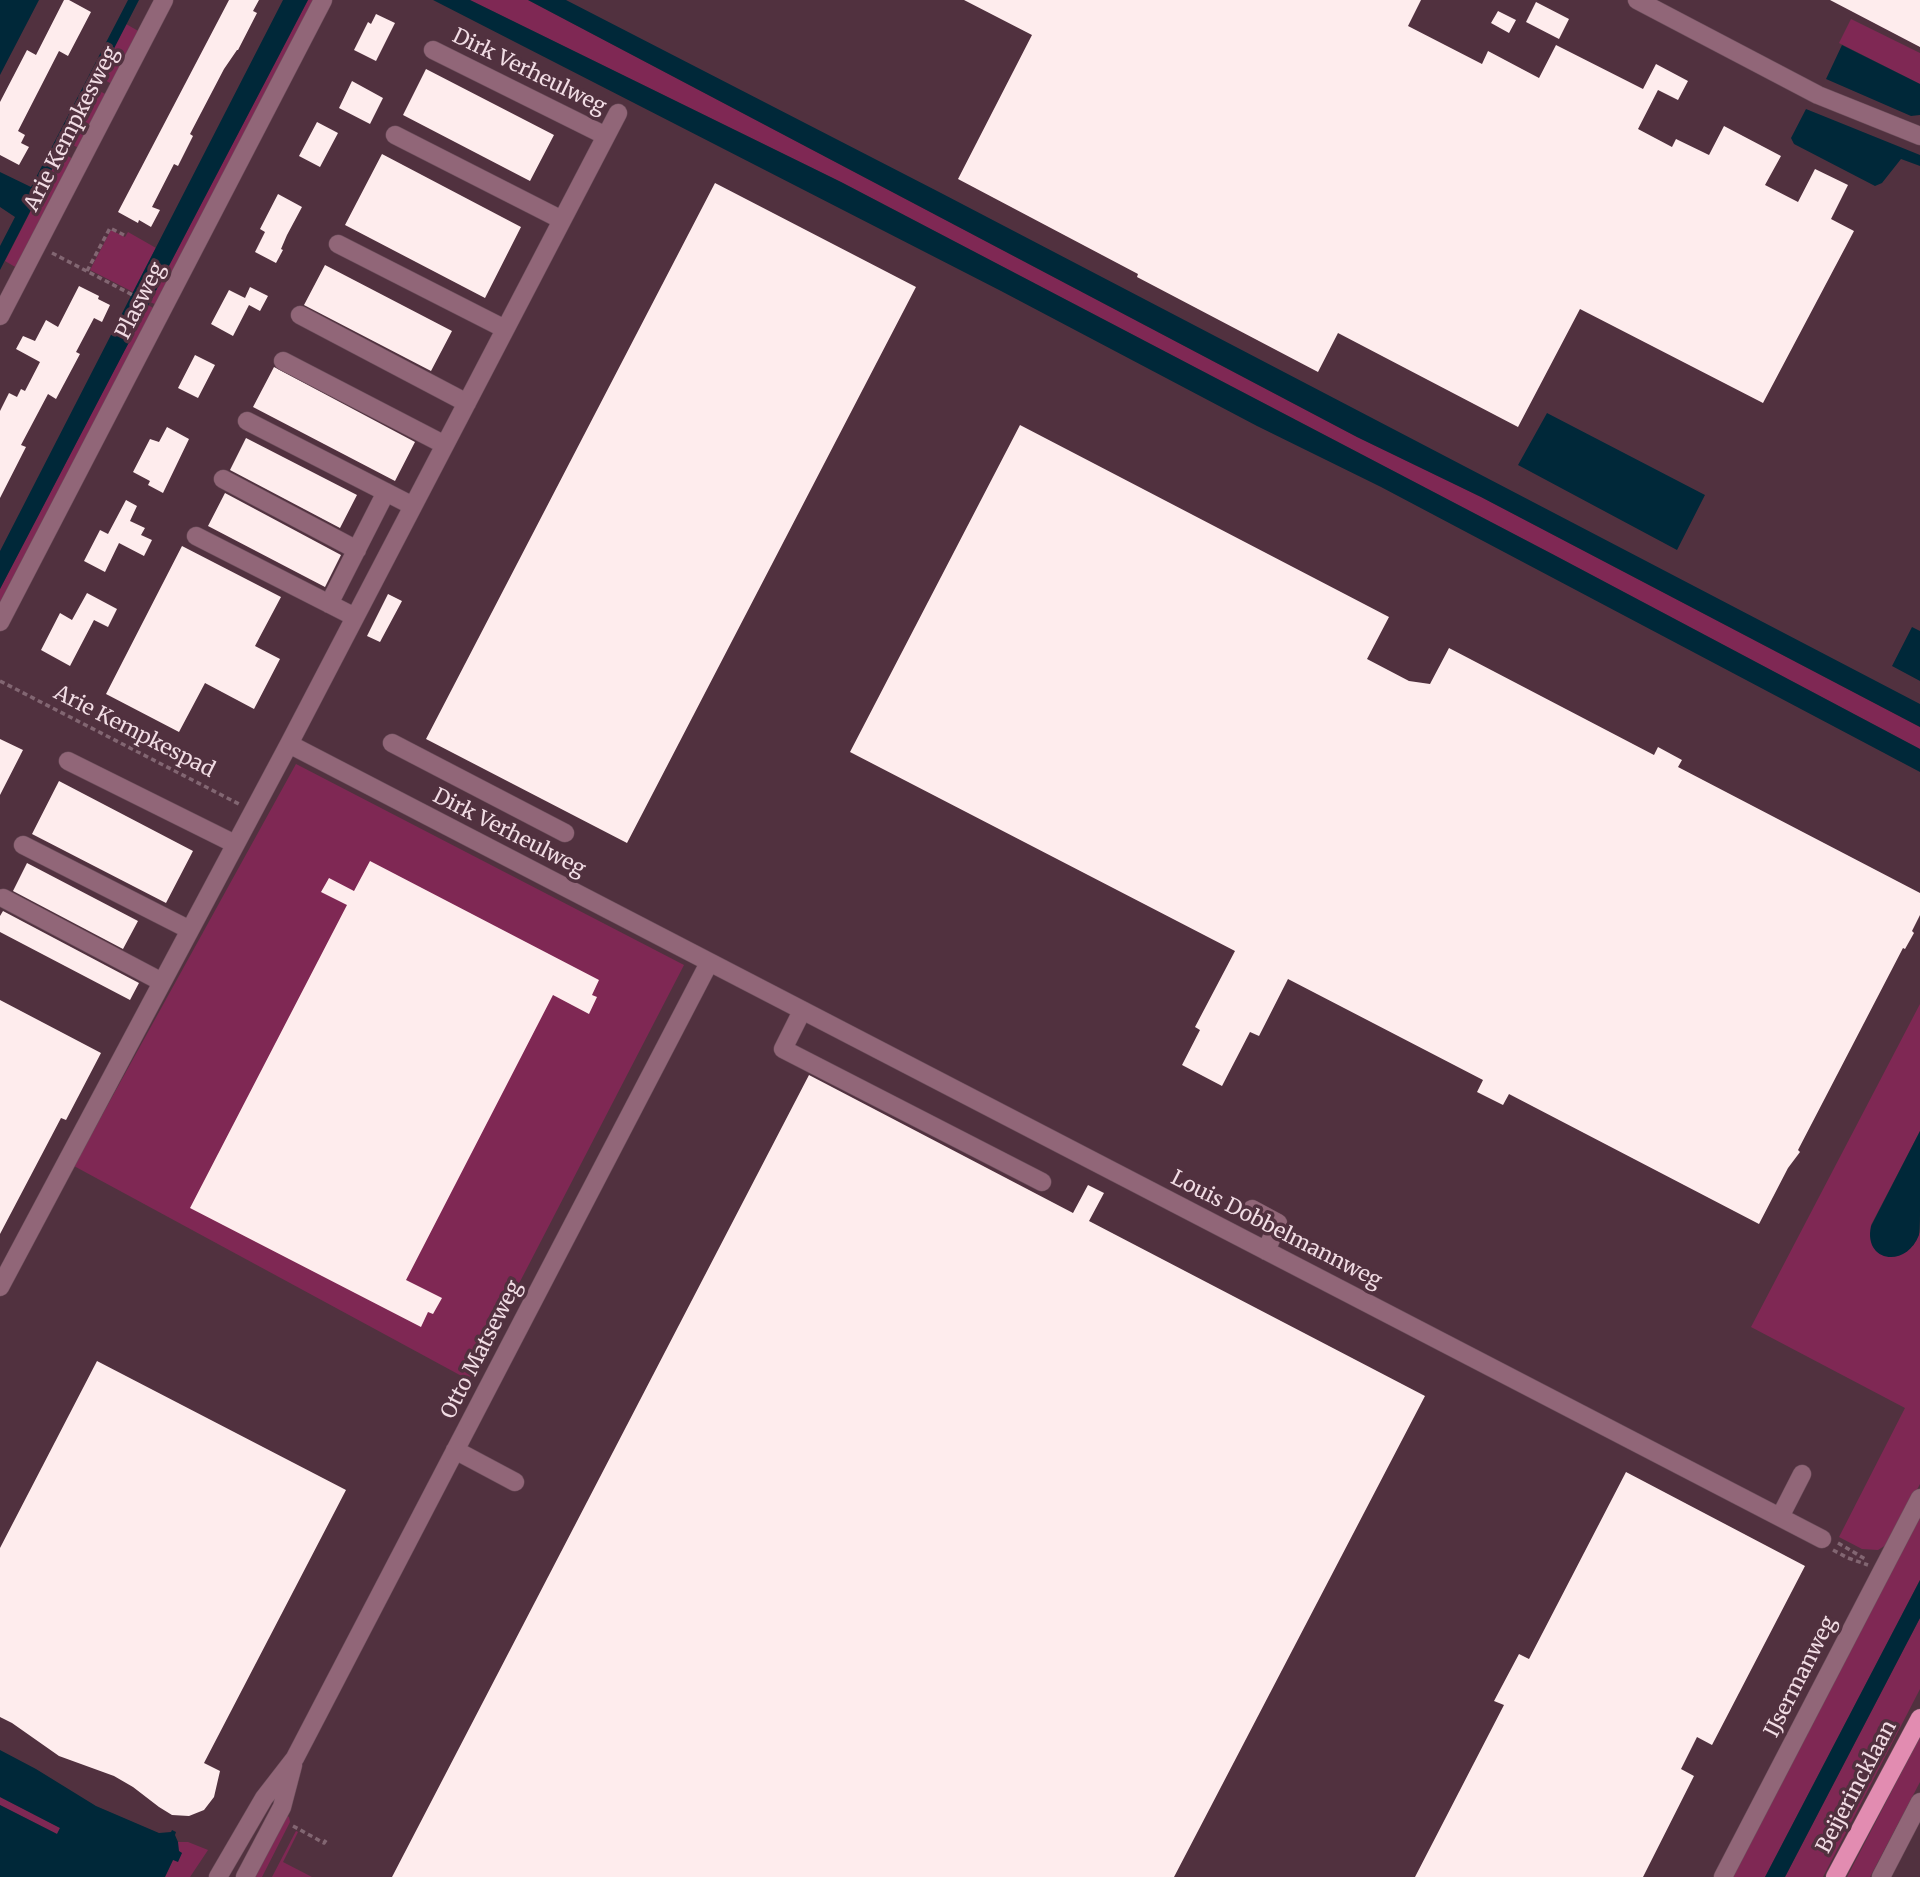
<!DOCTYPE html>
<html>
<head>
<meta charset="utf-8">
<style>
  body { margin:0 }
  canvas { display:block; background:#51313f }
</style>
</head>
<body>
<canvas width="1920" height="1877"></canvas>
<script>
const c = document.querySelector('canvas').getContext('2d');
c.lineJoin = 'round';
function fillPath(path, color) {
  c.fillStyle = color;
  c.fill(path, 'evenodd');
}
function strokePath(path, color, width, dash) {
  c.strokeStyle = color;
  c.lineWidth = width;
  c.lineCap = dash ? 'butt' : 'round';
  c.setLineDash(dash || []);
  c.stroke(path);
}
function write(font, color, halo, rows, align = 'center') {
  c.font = font + ' Merriweather,serif';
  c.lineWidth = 7;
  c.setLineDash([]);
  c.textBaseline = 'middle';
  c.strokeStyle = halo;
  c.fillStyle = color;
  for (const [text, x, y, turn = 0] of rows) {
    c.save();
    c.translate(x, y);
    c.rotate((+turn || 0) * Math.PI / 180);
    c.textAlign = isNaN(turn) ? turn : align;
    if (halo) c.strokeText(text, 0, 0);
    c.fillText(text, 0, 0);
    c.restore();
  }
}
fillPath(new Path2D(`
  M308,0H316L157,305L150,302Z
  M470,0H528L1357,437L1481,497L1920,727V749L1556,556L841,182Z
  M1851,19L1920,53V84L1839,43Z
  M126,24L140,32L112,84L99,77Z
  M94,88L107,95L79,148L66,142Z
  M61,152L73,159L17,268L5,261Z
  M111,230L125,237L128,232L156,248L133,292L90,270Z
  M148,305L155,309L0,606V589Z
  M296,764L684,965L469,1380L74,1166Z
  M1920,1004V1131L1871,1225L1913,1246L1920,1232V1484L1891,1539L1886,1545L1878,1550L1862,1549L1839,1537L1905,1408L1751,1327Z
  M1920,1516V1580L1765,1877H1731Z
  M1920,1618V1689L1823,1877H1785Z
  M1920,1737V1782L1870,1877H1847Z
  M0,1797L60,1828L57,1834L0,1805Z
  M286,1815L289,1817L290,1822L262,1877H253Z
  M296,1831L298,1832L283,1862L312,1877H272Z
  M178,1842H188L208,1850L190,1877H165L173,1860L182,1853L178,1851Z`), '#7f2854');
fillPath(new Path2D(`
  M0,0H39L0,75Z
  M128,0H139L0,270V246L15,217L0,207V172L31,187Z
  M283,0H308L0,589V551Z
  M433,0H470L841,182L1556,556L1920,749V772L1381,487L1257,426L1001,291Z
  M528,0H566L941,193L1920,704V727L1481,497L1357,437Z
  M1842,45L1920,84V115L1911,116L1826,79Z
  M1806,109L1920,155V166L1901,159L1882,183L1875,186L1794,144L1791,138Z
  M1547,413L1705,495L1677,550L1518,465Z
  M1912,627L1920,631V681L1892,666Z
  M1920,1131C1920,1156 1920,1182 1920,1208C1920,1216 1920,1227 1919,1235C1906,1269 1863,1262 1871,1226Z
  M1920,1580V1618L1785,1877H1765Z
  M0,1750L36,1769L96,1806L159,1833L171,1832L172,1830L176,1832L175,1835L178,1842L179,1851L182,1853L178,1862L173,1860L165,1877H0V1805L57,1834L60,1828L0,1797Z`), '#002839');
fillPath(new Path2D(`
  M64,0H69L91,12L68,56L59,51L18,131L25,135L21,143L29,147L19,165L0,155V102L27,50L36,55Z
  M229,0H259L253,11L257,13L238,50H237L224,69L190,134L193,136L178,166L174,164L152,207L160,210L151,227L139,220L138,223L118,212Z
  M964,0H1421L1408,26L1482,64L1488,51L1539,78L1556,45L1643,89L1656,64L1688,81L1678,100L1658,90L1638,129L1672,147L1676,139L1709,155L1724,126L1781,156L1765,185L1798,202L1815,169L1848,185L1831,219L1854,231L1763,403L1580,309L1518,427L1338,333L1318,372L1137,277L1138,274L958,179L1032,35Z
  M1830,0H1920V47Z
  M1536,2L1569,19L1559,39L1526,22Z
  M1498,11L1516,20L1509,33L1491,23Z
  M376,14L395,23L376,61L354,50L368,22L371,24Z
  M426,69L554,135L530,181L403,115Z
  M352,81L383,98L370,124L339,108Z
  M317,122L338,133L320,167L299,156Z
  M382,154L521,227L485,298L345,225Z
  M715,183L916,287L627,843L426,739Z
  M278,194L302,207L287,235L281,249L283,250L276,263L255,252L265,232L260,229Z
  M325,265L452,331L431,371L304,305Z
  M79,286L99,296L98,299L110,305L102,322L94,318L76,352L80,354L56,399L48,394L21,445L26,447L0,498V411L9,393L17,397L21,389L25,391L40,362L16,349L23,336L35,341L46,320L58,327Z
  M250,287L268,296L260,311L249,305L233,336L211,324L229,290L245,298Z
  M195,355L215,365L198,398L178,388Z
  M274,367L415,442L395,481L253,407Z
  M1020,425L1389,617L1367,659L1409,681L1430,684L1449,648L1654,755L1658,747L1682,760L1678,767L1920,893V915L1912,931L1914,933L1905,949L1903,948L1798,1150L1800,1152L1788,1168L1759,1224L1509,1094L1503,1105L1477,1092L1483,1080L1288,979L1259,1036L1250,1032L1222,1086L1182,1065L1200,1030L1195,1027L1235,951L850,752Z
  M167,427L189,439L163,493L148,485L150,481L133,472L150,439L159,442Z
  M246,438L357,495L340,528L230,470Z
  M225,493L341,555L325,587L208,526Z
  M126,500L137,506L130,521L145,528L141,535L152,540L144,556L119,543L105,572L84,561L100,530L108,534Z
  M182,546L281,597L255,646L280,659L254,709L205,683L179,732L106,694Z
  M87,593L117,609L108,627L94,620L70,666L41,650L60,613L72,620Z
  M388,594L402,601L380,642L367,636Z
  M0,739L23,750L0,795Z
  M59,781L193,851L166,903L32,834Z
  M370,861L599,980L592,995L597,997L589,1014L553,995L406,1280L442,1298L433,1314L428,1312L421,1327L190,1208L347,905L321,892L329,878L354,891Z
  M27,863L138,921L123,949L13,891Z
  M3,911L139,983L130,1000L0,932V916Z
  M0,1000L101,1053L66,1120L61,1118L0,1234Z
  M809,1075L1073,1213L1088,1185L1104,1193L1089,1221L1425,1396L1174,1877H392Z
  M97,1361L346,1490L204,1763L220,1771L214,1797L204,1810L189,1816L172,1815L159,1807L133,1787L114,1776L59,1756L12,1723L0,1717V1548Z
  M1626,1472L1805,1566L1712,1745L1697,1737L1681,1769L1694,1776L1643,1877H1415L1504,1705L1494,1701L1519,1654L1529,1659Z`), '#feeced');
const minor = new Path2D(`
  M1637,0L1818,95L1920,136
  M433,50L606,136
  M395,135L562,220
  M338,244L505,329
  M300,315L467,403
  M0,316L164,0
  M283,361L445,445
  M247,421L413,506
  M223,479L357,550
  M196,536L355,617
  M329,604L386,492
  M0,622L323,0
  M392,743L565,833
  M289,744L1822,1539
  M68,761L235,844
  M23,845L190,930
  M3,898L162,982
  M802,1011L783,1049L1042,1182
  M1252,1209L1278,1223L1266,1251
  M0,1287L289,744L618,113
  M455,1450L515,1482
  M1780,1517L1802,1474
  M218,1877L264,1798L295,1758L709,963
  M245,1877L282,1807L293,1765
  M1723,1877L1920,1498
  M1881,1877L1920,1802`);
const major = new Path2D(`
  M1835,1877L1920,1718`);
strokePath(minor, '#6e505d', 19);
strokePath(major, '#6e505d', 19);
strokePath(new Path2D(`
  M52,253L148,303
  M87,271L110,228L124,235
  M0,681L239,804
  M1838,1543L1867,1560
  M1833,1550L1848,1558L1868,1565
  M293,1826L324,1843L328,1837`), '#826672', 3.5, [5, 3.5]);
strokePath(minor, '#916678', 18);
strokePath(major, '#e28cb1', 18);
write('21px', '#f1dce4', '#51313f', [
  ["Dirk Verheulweg",529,72,26],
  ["Arie Kempkesweg",72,129,-63],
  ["Plasweg",141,301,-63],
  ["Arie Kempkespad",134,732,27],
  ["Dirk Verheulweg",509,833,27],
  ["Louis Dobbelmannweg",1276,1230,27],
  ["Otto Matseweg",482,1350,-63],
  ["IJsermanweg",1801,1677,-63],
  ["Beijerincklaan",1857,1787,-62]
]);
</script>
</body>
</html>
